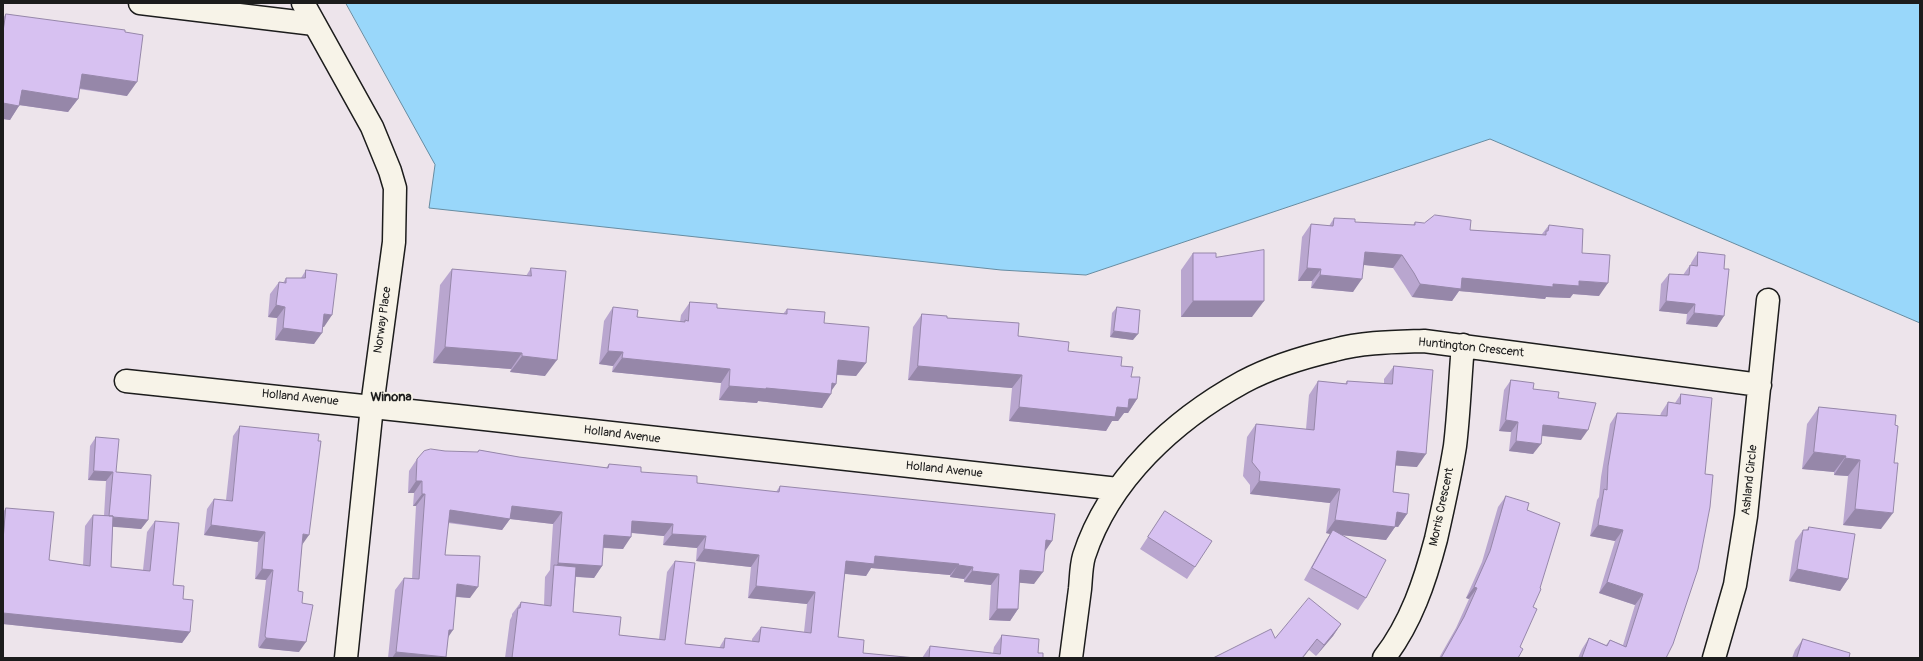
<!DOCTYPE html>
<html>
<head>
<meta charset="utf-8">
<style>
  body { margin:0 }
  #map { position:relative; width:1923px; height:661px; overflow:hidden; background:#ede4eb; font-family:Pangolin,sans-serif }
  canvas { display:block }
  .frame { position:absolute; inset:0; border:4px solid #1c1c1c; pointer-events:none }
</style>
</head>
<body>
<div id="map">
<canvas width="1923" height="661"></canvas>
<div class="frame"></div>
</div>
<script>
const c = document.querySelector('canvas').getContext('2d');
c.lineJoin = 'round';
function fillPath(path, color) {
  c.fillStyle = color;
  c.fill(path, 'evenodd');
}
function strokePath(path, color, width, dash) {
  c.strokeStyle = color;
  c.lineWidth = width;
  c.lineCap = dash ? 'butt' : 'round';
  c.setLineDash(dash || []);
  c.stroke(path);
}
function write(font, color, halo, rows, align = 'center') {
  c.font = font + ' Pangolin,sans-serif';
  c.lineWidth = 3.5;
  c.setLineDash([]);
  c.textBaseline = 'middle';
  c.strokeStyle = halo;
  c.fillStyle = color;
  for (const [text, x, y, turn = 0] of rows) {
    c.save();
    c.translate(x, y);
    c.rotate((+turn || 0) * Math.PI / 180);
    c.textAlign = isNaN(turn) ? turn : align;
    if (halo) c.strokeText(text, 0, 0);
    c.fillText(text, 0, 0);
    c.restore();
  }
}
const water = new Path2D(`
  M346,3H1920V323L1490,139L1086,275L1001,270L429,208L435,165Z`);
fillPath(water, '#99d7fa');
strokePath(water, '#678ca1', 1);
const minor = new Path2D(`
  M140,3L314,24
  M126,381C457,414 788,454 1118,489
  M1071,658C1074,635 1077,612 1080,589C1081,579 1081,566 1084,556C1109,479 1174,420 1243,382C1271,367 1304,357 1334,350C1364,342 1394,342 1424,341L1760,385
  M1384,658C1411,623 1425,581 1436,539C1443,508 1450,477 1455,446C1459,413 1460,379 1463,345
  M1714,658L1735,585L1746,516L1768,300`);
const tertiary = new Path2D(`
  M303,3L372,127L390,171L395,188L394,242L372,406L346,658`);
strokePath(minor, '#1c1c1c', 25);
strokePath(tertiary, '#1c1c1c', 25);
strokePath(minor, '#f7f3e8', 22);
strokePath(tertiary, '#f7f3e8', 22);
fillPath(new Path2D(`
  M6,14L125,32L127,96L79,89L78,99L68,112L19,105L10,120L3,119V18Z
  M1334,218L1355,222L1413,225L1415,222L1470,230L1542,234L1549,225L1582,253L1599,296L1573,294L1570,298L1546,297L1545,299L1459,291L1452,301L1412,297L1405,286L1393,268L1363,265L1353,292L1311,288L1312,281H1298L1302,237L1311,224L1329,226Z
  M1698,252L1717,327L1686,324L1687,314L1659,311L1661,284L1669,274L1683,275L1690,265H1691V263Z
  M1193,253L1216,257L1252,317H1181V270Z
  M531,268L545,376L510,372L511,369L433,363L440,285L452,269L526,276Z
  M306,270L324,327H323L314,344L275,340L277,318L268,317L270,294L279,282L283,283L286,278H301Z
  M690,302L717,308L783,314L787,309L824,323L866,363L856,376L837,375L836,384L832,390L822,408L758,401L757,403L719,400L721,383L612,372L613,366L599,364L604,321L613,307L637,317L680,322L681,315Z
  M1117,307L1133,340L1110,337L1112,313Z
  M922,314L947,318L1018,336L1068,351L1121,366L1131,377L1137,399L1128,413H1124L1118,421H1112L1106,431L1009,421L1012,388L908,380L913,327Z
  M1394,366L1417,467L1396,465L1393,492L1407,514L1398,527H1395L1386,540L1342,535L1366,598L1358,610L1304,580L1325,542L1330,534L1326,533L1330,503L1250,494V485L1243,476L1247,437L1256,424L1306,429L1309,395L1318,381L1345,384L1347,381L1384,384V379Z
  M1511,380L1533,389L1558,398L1581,440L1542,436L1533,454L1509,451L1511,432L1499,431L1504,390Z
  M1681,394L1666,658H1578L1582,649L1589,638L1606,645L1610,640L1623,645L1635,605L1599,593L1615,541L1590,536L1597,500L1599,497L1601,477L1610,424L1617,413L1660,416L1661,413L1668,402L1675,403Z
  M1819,407L1896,415L1881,529L1843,525L1848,476L1834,475V472L1802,469L1807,424Z
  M240,426L302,545L298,591L302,603L299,652L259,648L258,646L266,580L255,579L258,542L204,535L207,509L214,499L226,500L233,436Z
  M96,437L116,472L148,520L141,529L113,526L111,567L143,570L147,532L155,521L173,585L183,599L190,632L182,643L3,624V512L6,508L49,560L83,565L85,526L93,515L104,516L106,481L88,480L90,446Z
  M479,450L519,457L606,468L609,464L641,472L697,483L776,492L780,486L1052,541L1044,552L1034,584L1019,582L1018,609L1010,621L989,620L991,585L964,582V579L950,577V575L871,568L866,576L845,574L838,637L863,653L916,658H505L510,620L512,616V614L521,602L544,605L545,577L550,570L553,524L510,519L502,530L448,523L445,555L470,598L456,597L448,638L446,658H388L395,590L404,578L412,579L416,506H413L414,493H408L409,471L417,459L477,452ZM631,533L664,536L663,545L697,548L696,561L751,567L748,598L807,604L804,632L761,627L752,639V641L725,638L719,648L685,644L675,561L667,572L659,639L619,635L573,612L576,577L594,578L602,566L603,548L623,549Z
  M1506,496L1527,510L1533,607L1520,647L1518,658H1439L1456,628L1469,599L1466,598L1482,562L1498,507Z
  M1165,511L1195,567L1187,579L1140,549Z
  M1809,527L1848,579L1840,591L1789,581L1795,541L1803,530H1806Z
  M1341,624L1333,636L1316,656L1309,650L1275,638Z
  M1002,635L1038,653L1043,658H922L930,646L993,653L994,647Z
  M1803,639L1849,658H1792L1795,650Z`), '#b9a6cf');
fillPath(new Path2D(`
  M82,74L137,82L127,96L72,87Z
  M22,90L78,99L68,112L12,104Z
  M3,103L19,106L10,120L3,119Z
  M1365,252L1402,255L1393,268L1356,264Z
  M1307,268L1321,269L1312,281H1298Z
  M1320,275L1362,279L1353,292L1311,288Z
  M1462,278L1579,281L1608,283L1599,296L1573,294L1570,298L1546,297L1545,299L1459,291L1452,301L1412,297L1420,284Z
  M1193,301H1264L1252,317H1181Z
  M1666,301L1695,304L1687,314L1659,311Z
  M276,305L285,307L277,318L268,317Z
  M1694,313L1724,316L1717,327L1686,324Z
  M324,314L332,315L324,327L316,326Z
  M283,328L322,333L314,344L275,340Z
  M1114,331L1138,334L1133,340L1110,337Z
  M445,347L522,353L511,369L433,363Z
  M608,351L623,352L613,366L599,364Z
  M522,356L557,360L545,376L510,372Z
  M622,358L730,369L721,383L612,372Z
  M838,360L866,363L856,376L829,374Z
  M918,366L1022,375L1012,388L908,380Z
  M832,383L836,384L829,394H831L822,408L758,401L757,403L719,400L729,386L766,388Z
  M1129,399H1137L1128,413H1124L1118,421H1112L1106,431L1009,421L1019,407H1117Z
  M1506,420L1518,422L1511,432L1499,431Z
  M1543,425L1588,430L1581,440L1536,435Z
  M1516,441L1541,444L1533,454L1509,451Z
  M1397,451L1426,454L1417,467L1388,465Z
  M1814,452L1846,456L1834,472L1802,469Z
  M1845,458L1860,460L1848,476L1834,475Z
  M94,471L113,472L106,481L88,480Z
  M416,481H422L414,493H408Z
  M1259,481L1340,489L1330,503L1250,494Z
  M422,494H425L416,506H413Z
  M512,506L562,512L553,524L510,519L502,530L441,521L450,510Z
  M1855,509L1893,513L1881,529L1843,525Z
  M1397,512L1407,514L1398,527L1388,525Z
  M109,517L148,520L141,529L103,526Z
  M1335,520L1395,527L1386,540L1331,534L1333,530L1330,534L1326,533Z
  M632,521L673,524L664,536L624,532Z
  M211,525L265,532L258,542L204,535Z
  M1598,525L1623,530L1615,541L1590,536Z
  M303,534L309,535L302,545Z
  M672,534L706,536L697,548L663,545Z
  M604,535L631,537L623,549L595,547Z
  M1046,540L1052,541L1044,553Z
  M704,549L759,555L751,567L696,561Z
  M875,556L959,564L950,575L871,568L866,576L838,573L846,561Z
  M558,563L602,566L594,578L553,575V570Z
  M958,565L973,567L964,579L950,577Z
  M262,569L273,570L266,580L255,579Z
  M1797,569L1848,579L1840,591L1789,581Z
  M1020,570L1043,572L1034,584L1011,582Z
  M972,571L999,574L991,585L964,582Z
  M1607,582L1643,594L1635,605L1599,593Z
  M457,584L478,587L470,598L449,596Z
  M756,586L815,592L807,604L748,598Z
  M1474,587L1477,588L1469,599L1466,598Z
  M997,609H1018L1010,621L989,620Z
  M3,613L190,632L182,643L3,624Z
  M1341,624L1333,636L1316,656L1324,645Z
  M449,630H453L445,642Z
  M266,638L306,642L299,652L259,648Z
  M1317,639L1309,650L1303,658H1302Z
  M396,652L446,657V658H392Z`), '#9687a9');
const building = new Path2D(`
  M6,14L125,30V32L143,35L137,82L82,74L78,99L22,90L19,106L3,103V32Z
  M1435,215L1471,220L1470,230L1546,235V231H1548L1549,225L1583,229L1582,253L1610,255L1608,283L1579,281V286L1553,284V287L1462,278L1461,289L1420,284L1414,273L1402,255L1365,252L1362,279L1320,275L1321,269L1307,268L1311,224L1333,226L1334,218L1355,219V222L1415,225V222L1424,223Z
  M1264,250V301H1193V253H1216V257Z
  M1698,252L1725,255L1724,269H1729L1724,316L1694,313L1695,304L1666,301L1669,274L1689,275L1690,265L1697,266Z
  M531,268L566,271L557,360L522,356V353L445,347L452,269L531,276Z
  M306,270L337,274L332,315L324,314L322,333L283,328L285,307L276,305L279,282L286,283V278H305Z
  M690,302L717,304V308L787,314V309L825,312L824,323L869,327L866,363L838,360L836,384L832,383L831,394L766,388V389L729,386L730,369L622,358L623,352L608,351L613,307L638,310L637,317L685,322V320L688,321Z
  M1117,307L1140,310L1138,334L1114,331Z
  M922,314L947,316V318L1019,323L1018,336L1069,342L1068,351L1122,357L1121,366L1133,367L1131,377H1140L1137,399H1129L1128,408L1117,407L1115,417L1019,407L1022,375L918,366Z
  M1394,366L1433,370L1426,454L1397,451L1393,492L1409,494L1407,514L1397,512L1395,527L1335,520L1340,489L1259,481L1260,472L1252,462L1256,424L1314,430L1318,381L1347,384V381L1392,384Z
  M1511,380L1534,383L1533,389L1559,392L1558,398L1596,403L1588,430L1543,425L1541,444L1516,441L1518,422L1506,420Z
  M1681,394L1712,398L1705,474L1713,475L1710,507L1698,569L1673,644L1666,658H1585L1582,657L1589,638L1607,646L1610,640L1626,647L1643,594L1607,582L1623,530L1598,525L1604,489L1607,490L1608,466L1617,413L1667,416L1668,402L1680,404Z
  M1819,407L1896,415L1895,425L1898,426L1894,463H1898L1893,513L1855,509L1860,460L1845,458L1846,456L1814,452Z
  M240,426L319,434L318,441H321L309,535L303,534L298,591L303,592L302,603L313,605L306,642L266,638L265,636L273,570L262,569L265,532L211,525L214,499L232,501Z
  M96,437L119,439L116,472L151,475L148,520L113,517V516H109L113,472L94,471Z
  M431,449L445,451L478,452L479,450L519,457L608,468L609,464L641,467V472L697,476V483L779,492L780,486L1055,514L1052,541L1046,540L1043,572L1020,570L1018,609H997L999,574L972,571L973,567L958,565L959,564L875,556L874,564L846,561L838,637L864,640L863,653L916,658H512L518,608H520L521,602L551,606L554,565L576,567L573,612L621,617L619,635L665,640L675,561L695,563L685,644L724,648L725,638L759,642L761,627L811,633L815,592L756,586L759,555L704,549L706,536L672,534L673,524L632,521L631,537L604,535L602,566L558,563L562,512L512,506L510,519L450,510L445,555L480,556L478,587L457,584L453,630H449L446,657L396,652L404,578L419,579L425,494H422V481H416L417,459L424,451Z
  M1506,496L1529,503L1527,510L1560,523L1540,588L1541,589L1533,607L1537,609L1520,647L1523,649L1518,658H1441L1464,617L1477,588L1474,587L1490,551Z
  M6,508L54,512L49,560L90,566L93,515L113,516L111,567L150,571L155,521L179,523L173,585L184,586L183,599L193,600L190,632L3,613V541Z
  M1165,511L1212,541L1195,567L1148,537Z
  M1809,527L1855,534L1848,579L1797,569L1803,530H1808Z
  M1333,530L1386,560L1366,598L1312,568Z
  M1309,598L1341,624L1324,645L1317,639L1302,658H1213L1271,629L1275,638Z
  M1002,635L1039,639L1038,653H1043V658H929L930,646L1000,654Z
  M1803,639L1850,653L1849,658H1797Z`);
fillPath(building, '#d7c1f1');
strokePath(building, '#9687a9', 1);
write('12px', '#1c1c1c', '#f7f3e8', [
  ["Norway Place",383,320,-82],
  ["Huntington Crescent",1471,348,6],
  ["Holland Avenue",300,398,6],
  ["Holland Avenue",622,435,7],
  ["Holland Avenue",944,470,6],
  ["Ashland Circle",1750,480,-84],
  ["Morris Crescent",1442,507,-78]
]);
write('bold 13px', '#1c1c1c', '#f7f3e8', [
  ["Winona",391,398]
]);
</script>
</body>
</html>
